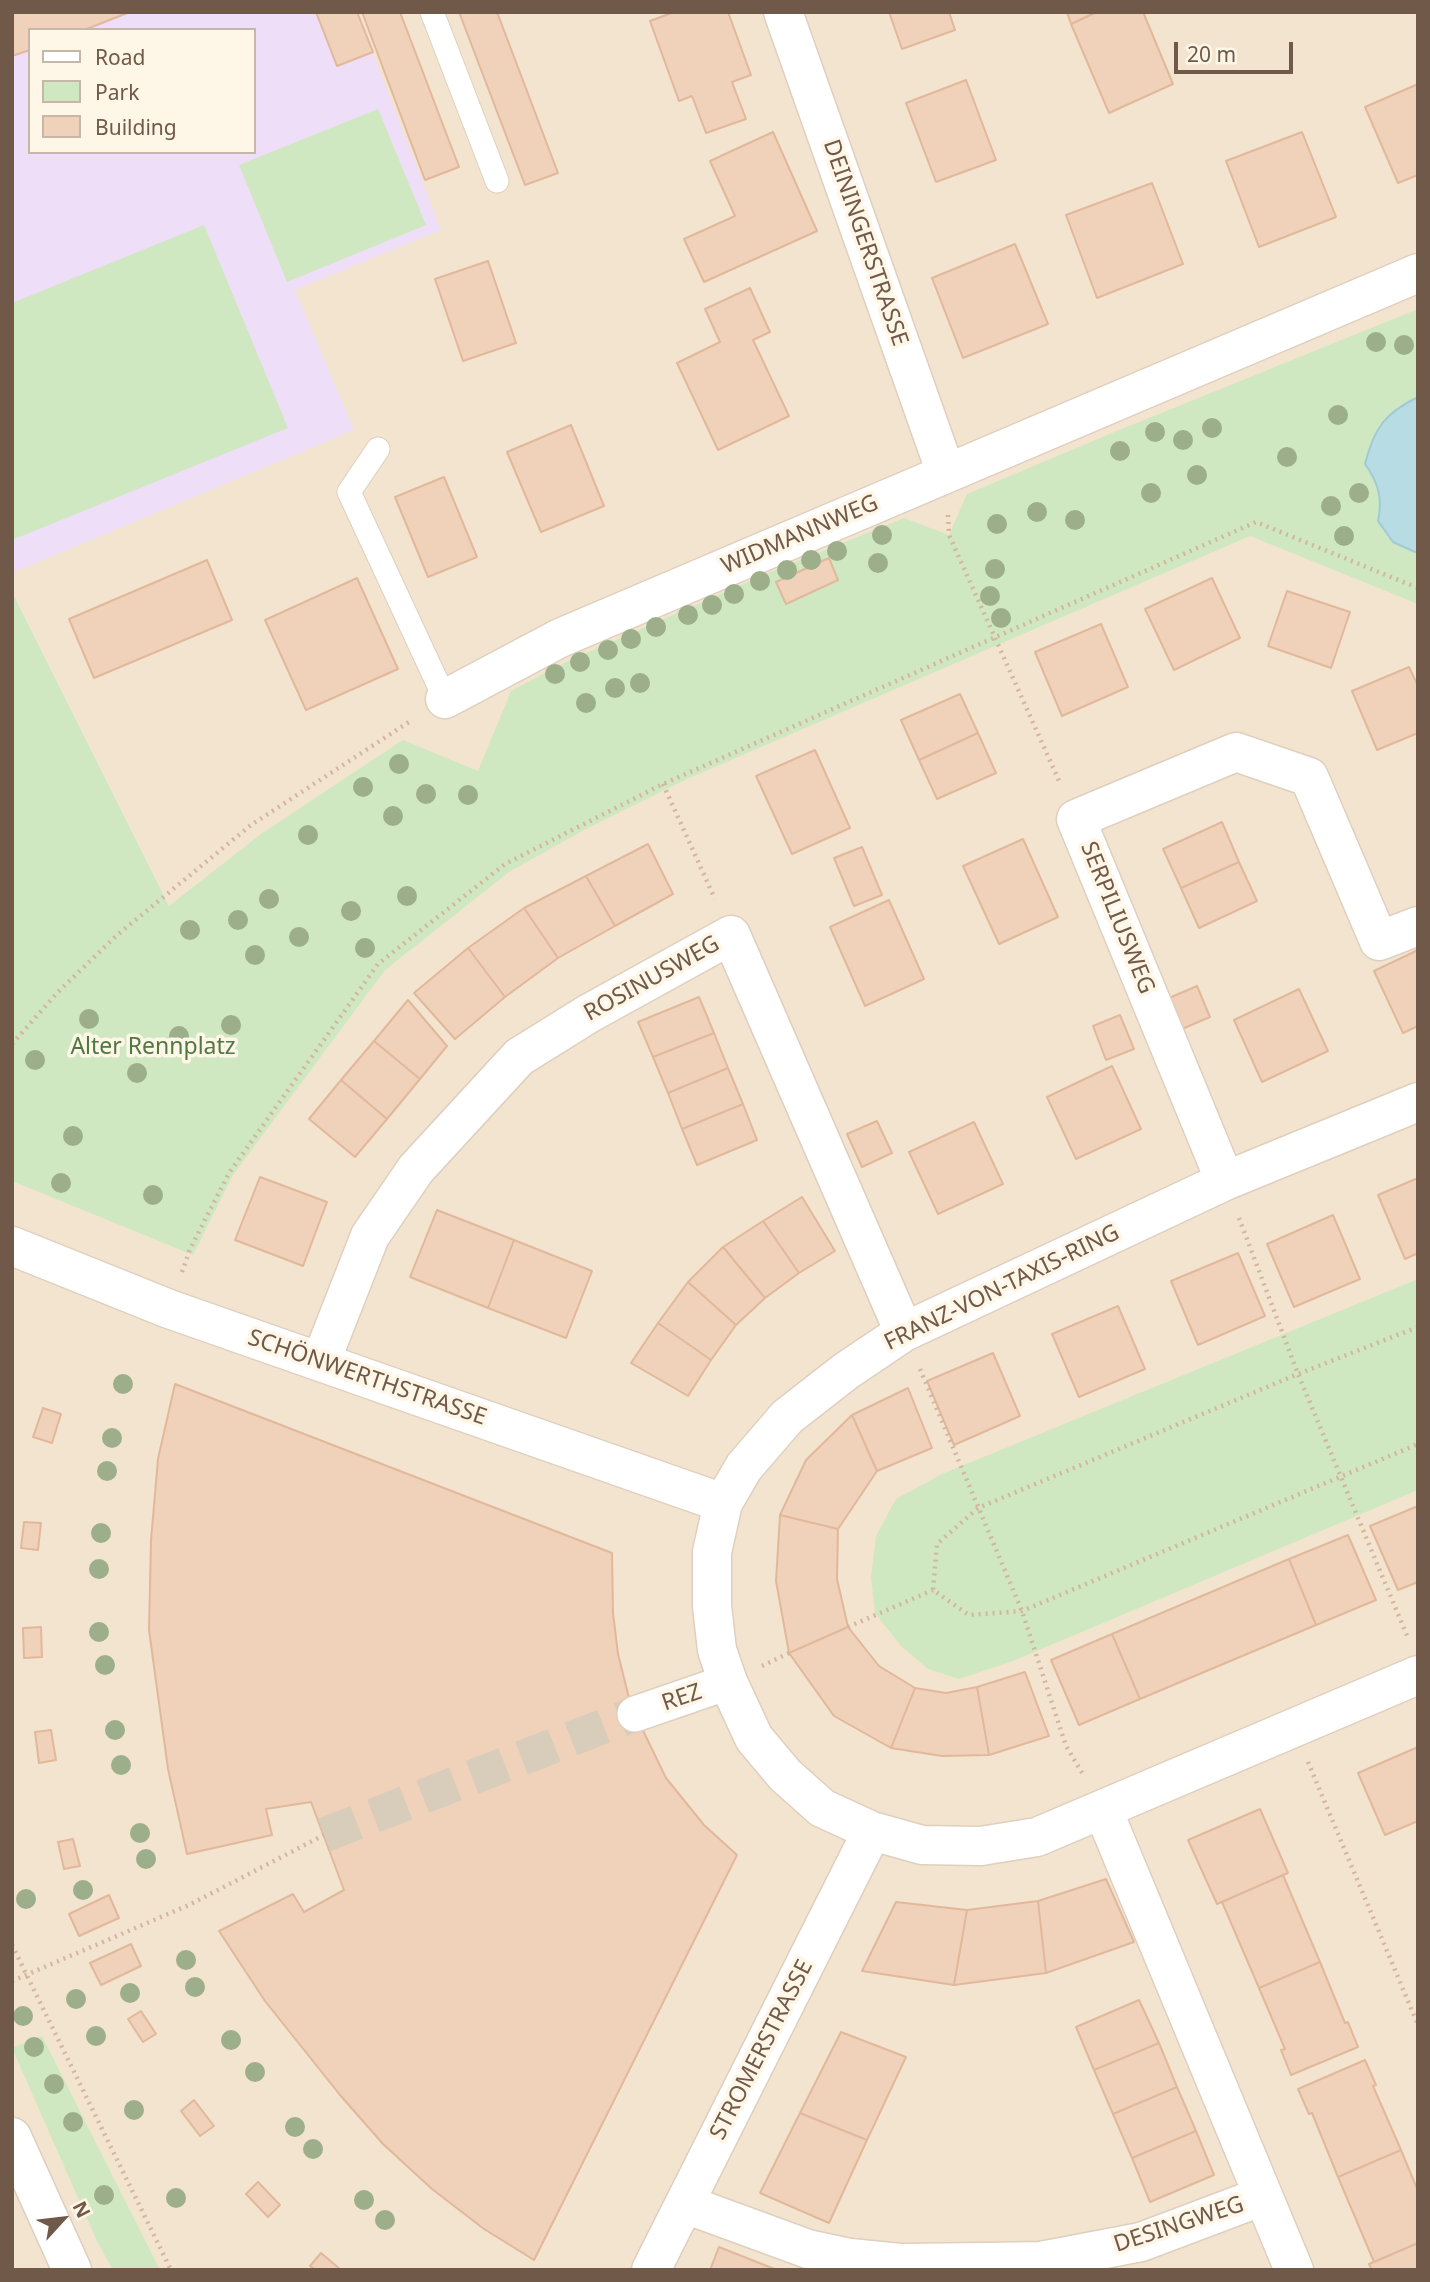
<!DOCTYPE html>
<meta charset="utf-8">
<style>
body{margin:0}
#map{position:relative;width:1430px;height:2282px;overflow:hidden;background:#fbf2e1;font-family:"Noto Sans",sans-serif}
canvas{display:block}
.frame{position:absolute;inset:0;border:14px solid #715949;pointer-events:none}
.legend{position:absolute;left:28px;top:28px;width:228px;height:126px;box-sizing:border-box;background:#fef6e7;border:2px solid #c6b7a8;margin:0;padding:9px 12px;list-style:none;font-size:21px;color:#715949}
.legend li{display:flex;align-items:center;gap:14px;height:35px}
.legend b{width:35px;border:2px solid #c6b7a8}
.north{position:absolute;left:28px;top:2184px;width:70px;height:70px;-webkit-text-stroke:5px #fef6e7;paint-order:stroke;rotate:63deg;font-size:19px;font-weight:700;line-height:28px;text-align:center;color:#715949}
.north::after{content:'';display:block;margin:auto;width:24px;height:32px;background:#715949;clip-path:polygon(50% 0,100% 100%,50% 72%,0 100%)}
.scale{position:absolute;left:1174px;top:42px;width:119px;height:32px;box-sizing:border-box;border:4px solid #715949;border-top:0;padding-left:9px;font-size:21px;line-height:24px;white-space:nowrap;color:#715949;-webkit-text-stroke:5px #fef6e7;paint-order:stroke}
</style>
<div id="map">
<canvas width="1430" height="2282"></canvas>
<div class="frame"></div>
<ul class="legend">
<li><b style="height:9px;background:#fff"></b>Road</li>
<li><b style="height:19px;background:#cfe8c1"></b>Park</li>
<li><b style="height:19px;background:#f0d1ba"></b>Building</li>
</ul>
<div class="north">N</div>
<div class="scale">20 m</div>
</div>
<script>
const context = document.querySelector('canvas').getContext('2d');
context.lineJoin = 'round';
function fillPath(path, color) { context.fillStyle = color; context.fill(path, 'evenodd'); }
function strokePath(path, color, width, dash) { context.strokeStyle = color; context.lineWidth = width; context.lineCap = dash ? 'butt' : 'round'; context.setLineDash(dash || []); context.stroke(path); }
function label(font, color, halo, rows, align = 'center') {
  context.font = font + ' "Noto Sans",sans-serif'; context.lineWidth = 7; context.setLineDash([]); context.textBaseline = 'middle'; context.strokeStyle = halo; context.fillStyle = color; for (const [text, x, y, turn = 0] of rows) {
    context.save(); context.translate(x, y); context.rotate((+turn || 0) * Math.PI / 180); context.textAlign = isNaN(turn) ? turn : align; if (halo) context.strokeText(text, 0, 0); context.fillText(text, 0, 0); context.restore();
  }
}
fillPath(new Path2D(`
 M12,12H1418V2270H12ZM30,30H254V152H30Z`), '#f3e4d0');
fillPath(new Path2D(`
 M12,12H357L441,230L295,290L354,430L12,573ZM30,30H254V152H30Z`), '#efdef7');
fillPath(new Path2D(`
 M378,109L426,225L287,282L239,165Z
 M204,225L288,428L12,540V303Z
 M1418,309V604L1250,536L687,779L584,830L509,872L385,970L233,1175L193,1255L12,1181V592L169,906L261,834L403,740L478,771L511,691L570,660L766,574L904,518L949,535L967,494L1112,433Z
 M1418,1279V1490L1013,1661L959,1679L928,1669L901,1646L875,1613L871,1577L876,1536L896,1499L942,1474Z
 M42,2036L160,2270H113L97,2241L12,2048Z`), '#cfe8c1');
const water = new Path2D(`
 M1418,397V552H1415L1393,542L1378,521C1383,498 1378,482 1365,464C1374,428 1385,413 1418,397Z`);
fillPath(water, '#b7dce4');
strokePath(water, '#9ecbd5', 2);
const building = new Path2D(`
 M12,12H130L84,30H30V50L12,56Z
 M316,12H357L373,52L337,66Z
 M362,12H400L459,167L425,180Z
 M459,12H497L558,173L525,185Z
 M674,12H728L751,75L732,82L746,119L706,133L692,96L679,101L650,21Z
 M889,12H949L955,30L902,49Z
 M1067,12H1097L1071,24Z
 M1097,12H1143L1173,84L1109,113L1071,24Z
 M966,80L996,160L936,182L906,103Z
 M1418,84V175L1398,183L1365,107Z
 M773,132L817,231L704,282L684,239L735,216L710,161Z
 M1302,132L1336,217L1259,247L1226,161Z
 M1152,183L1183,264L1097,298L1066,215Z
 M1015,244L1048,324L963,358L932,278Z
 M488,261L516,343L463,361L435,279Z
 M750,288L770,332L753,340L789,416L718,450L677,363L720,342L705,309Z
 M571,425L604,506L541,532L507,452Z
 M444,477L477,557L428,577L395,497Z
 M829,558L838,580L786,604L776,582Z
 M207,560L232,620L94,678L69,619Z
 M357,578L398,669L306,710L265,620Z
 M1212,578L1240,638L1174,670L1145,609Z
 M1287,591L1350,612L1331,668L1268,646Z
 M1101,624L1128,687L1062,716L1035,652Z
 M1409,667L1418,686V733L1377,750L1352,691Z
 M960,694L978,733L919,760L901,720Z
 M978,733L996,773L937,799L919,760Z
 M815,750L850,828L792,854L756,776Z
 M1222,822L1239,862L1181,888L1163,849Z
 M1023,839L1058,917L999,944L963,866Z
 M648,844L673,894L615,926L586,876Z
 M862,847L882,895L854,906L834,858Z
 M1239,862L1257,901L1199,928L1181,888Z
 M586,876L615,926L558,958L524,908Z
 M889,900L924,979L865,1006L830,927Z
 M524,908L558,958L505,997L468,948Z
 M468,948L505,997L455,1039L414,993Z
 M1418,950V1026L1403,1033L1374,971Z
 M1197,986L1210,1017L1182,1029L1169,998Z
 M1299,989L1328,1051L1262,1082L1234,1020Z
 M699,997L714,1033L653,1057L638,1022Z
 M408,1000L447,1046L420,1079L374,1041Z
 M1120,1015L1134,1049L1106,1060L1093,1026Z
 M714,1033L728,1068L668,1093L653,1057Z
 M374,1041L420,1079L387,1119L341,1080Z
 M1112,1066L1141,1129L1076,1159L1047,1097Z
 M728,1068L743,1104L682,1129L668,1093Z
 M341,1080L387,1119L355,1157L309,1119Z
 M743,1104L757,1140L697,1165L682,1129Z
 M877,1121L892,1153L862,1167L847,1134Z
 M974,1122L1003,1184L938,1214L909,1152Z
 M260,1177L327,1202L303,1266L235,1240Z
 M1418,1178V1253L1405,1259L1378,1195Z
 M802,1197L835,1251L799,1273L763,1221Z
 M437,1210L514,1240L488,1308L410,1277Z
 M1333,1215L1360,1279L1294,1307L1267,1244Z
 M763,1221L799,1273L765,1298L723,1247Z
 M514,1240L592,1271L566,1338L488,1308Z
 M723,1247L765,1298L736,1325L688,1282Z
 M1238,1253L1265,1316L1198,1345L1171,1281Z
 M688,1282L736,1325L711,1360L658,1323Z
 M1118,1306L1145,1369L1079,1397L1052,1334Z
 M658,1323L711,1360L688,1396L631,1363Z
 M993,1353L1020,1416L954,1445L927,1381Z
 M175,1384L612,1553L613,1613L618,1654L629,1698L635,1714L666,1778L704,1825L737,1855L534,2260L484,2229L432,2189L383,2144L340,2095L265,2001L219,1931L293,1894L304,1912L344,1890L311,1802L266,1809L272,1835L187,1854L168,1769L149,1630L151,1540L158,1459Z
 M908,1388L932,1448L877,1471L852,1415Z
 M43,1408L61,1414L52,1443L33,1437Z
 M852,1415L877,1471L838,1529L780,1515L806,1460Z
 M1418,1506V1582L1398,1590L1370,1526Z
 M780,1515L838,1529L837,1579L848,1627L789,1653L776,1581Z
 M24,1522L41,1523L38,1550L21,1548Z
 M1348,1535L1376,1600L1316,1625L1289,1559Z
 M1289,1559L1316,1625L1140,1699L1112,1634Z
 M41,1627L42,1657L24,1658L23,1628Z
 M848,1627L879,1666L915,1688L891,1748L834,1716L789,1653Z
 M1112,1634L1140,1699L1079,1725L1051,1660Z
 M1025,1672L1049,1736L989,1755L977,1687Z
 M977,1687L989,1755L942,1756L891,1748L915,1688L946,1693Z
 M51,1730L56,1760L39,1763L35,1732Z
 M1418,1747V1821L1385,1835L1358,1773Z
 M1260,1809L1288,1873L1217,1904L1188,1840Z
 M73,1839L80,1866L64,1869L58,1842Z
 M1283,1875L1320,1962L1259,1988L1222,1902Z
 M1106,1879L1134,1942L1046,1973L1038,1901Z
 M109,1895L119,1918L79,1936L69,1914Z
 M1038,1901L1046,1973L954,1985L967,1910Z
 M896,1902L967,1910L954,1985L862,1971Z
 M131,1944L141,1966L101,1985L90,1963Z
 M1320,1962L1345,2023L1348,2022L1358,2047L1291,2075L1281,2050L1285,2049L1259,1988Z
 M1139,2000L1159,2043L1094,2070L1076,2027Z
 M141,2011L156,2034L143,2042L128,2019Z
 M841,2032L906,2057L867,2140L800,2113Z
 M1159,2043L1177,2087L1113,2114L1094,2070Z
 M1365,2060L1376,2085L1373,2086L1401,2150L1338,2177L1312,2113L1309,2114L1298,2089Z
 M1177,2087L1196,2131L1132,2158L1113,2114Z
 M194,2100L214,2126L200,2136L181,2111Z
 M800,2113L867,2140L829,2223L760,2193Z
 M1196,2131L1214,2175L1150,2202L1132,2158Z
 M1401,2150L1418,2191V2243L1374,2262L1338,2177Z
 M258,2182L280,2205L268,2217L246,2194Z
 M1418,2243V2270H1372L1369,2264Z
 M719,2247L777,2270H710Z
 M321,2253L341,2270H315L310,2266Z`);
fillPath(building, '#f0d1ba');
strokePath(building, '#e2b89b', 2);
strokePath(new Path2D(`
 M324,1835L635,1714`), '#d8ccbb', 35, [35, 18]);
const service = new Path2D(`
 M432,12L497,181
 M378,449L349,492L445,699`);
const pedestrian = new Path2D(`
 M635,1714L728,1682`);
const minor = new Path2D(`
 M783,12L946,473
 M445,699L560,638L1418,273
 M1418,1102L1225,1181L904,1332L846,1371L787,1417L744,1467L723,1503L712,1552V1606L717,1650L728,1682L754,1738L785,1775L822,1808L872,1831L922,1845L981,1846L1037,1837L1418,1675
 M1225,1181L1076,819L1236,752L1309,777L1379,941L1418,926
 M12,1246L169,1309L723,1503
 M321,1361L370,1236L416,1169L519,1057L588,1014L731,935L904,1332
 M1103,1810L1294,2270
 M685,2204L808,2249L850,2258L900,2263L985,2262L1041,2261L1141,2242L1263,2196
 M651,2270L872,1831`);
const tertiary = new Path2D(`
 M12,2137L72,2270`);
strokePath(service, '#dfcfbe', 25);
strokePath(pedestrian, '#dfcfbe', 38);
strokePath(minor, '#dfcfbe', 41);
strokePath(tertiary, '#dfcfbe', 41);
strokePath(new Path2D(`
 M948,515L949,535L1060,783
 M663,784L715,899
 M12,1044L58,992L116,936L251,825L412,720
 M1239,1218L1298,1374L1408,1638
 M182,1272L190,1249L229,1173L378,964L505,864L663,784L1256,522L1418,588
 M1418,1327L1298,1374L978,1508L937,1544L933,1590L969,1615L1022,1611L1418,1444
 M920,1369L1022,1611L1066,1746L1084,1776
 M848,1627L933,1590
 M762,1666L789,1653
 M1308,1762L1418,2025
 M12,1945L171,2270
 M12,1981L189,1905L324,1835`), '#d4b59e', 4.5, [2, 5]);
strokePath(service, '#fff', 23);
strokePath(pedestrian, '#fff', 35);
strokePath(minor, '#fff', 38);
strokePath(tertiary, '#fff', 38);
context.fillStyle = '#9daf8a';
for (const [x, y] of [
 [1376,342],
 [1404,345],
 [1338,415],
 [1212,428],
 [1155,432],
 [1183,440],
 [1120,451],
 [1287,457],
 [1197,475],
 [1151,493],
 [1359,493],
 [1331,506],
 [1037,512],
 [1075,520],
 [997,524],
 [882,535],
 [1344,536],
 [837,551],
 [811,560],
 [878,563],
 [995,569],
 [787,570],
 [760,581],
 [734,594],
 [990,596],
 [712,605],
 [688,615],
 [1001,618],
 [656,627],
 [631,639],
 [608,650],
 [580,662],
 [555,674],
 [640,683],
 [615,688],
 [586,703],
 [399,764],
 [363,787],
 [426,794],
 [468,795],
 [393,816],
 [308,835],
 [407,896],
 [269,899],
 [351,911],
 [238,920],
 [190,930],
 [299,937],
 [365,948],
 [255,955],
 [89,1019],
 [231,1025],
 [179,1036],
 [35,1060],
 [137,1073],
 [73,1136],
 [61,1183],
 [153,1195],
 [123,1384],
 [112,1438],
 [107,1471],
 [101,1533],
 [99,1569],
 [99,1632],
 [105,1665],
 [115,1730],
 [121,1765],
 [140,1833],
 [146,1859],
 [83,1890],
 [26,1899],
 [186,1960],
 [195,1987],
 [130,1993],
 [76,1999],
 [23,2016],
 [96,2036],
 [231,2040],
 [34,2047],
 [255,2072],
 [54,2084],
 [134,2110],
 [73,2122],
 [295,2127],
 [313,2149],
 [104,2195],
 [176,2198],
 [364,2200],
 [385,2220]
]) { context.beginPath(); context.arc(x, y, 10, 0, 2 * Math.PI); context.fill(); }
label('23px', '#715949', '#fef6e7', [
 ["DEININGERSTRASSE",865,243,71],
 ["WIDMANNWEG",800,535,-23],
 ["SERPILIUSWEG",1117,918,68],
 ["ROSINUSWEG",652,979,-29],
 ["FRANZ-VON-TAXIS-RING",1002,1288,-26],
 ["SCHÖNWERTHSTRASSE",367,1378,19],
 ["REZ",682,1698,-19],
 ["STROMERSTRASSE",762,2050,-63],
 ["DESINGWEG",1179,2225,-18]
]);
label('23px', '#507842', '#fef6e7', [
 ["Alter Rennplatz",153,1047]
]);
</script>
